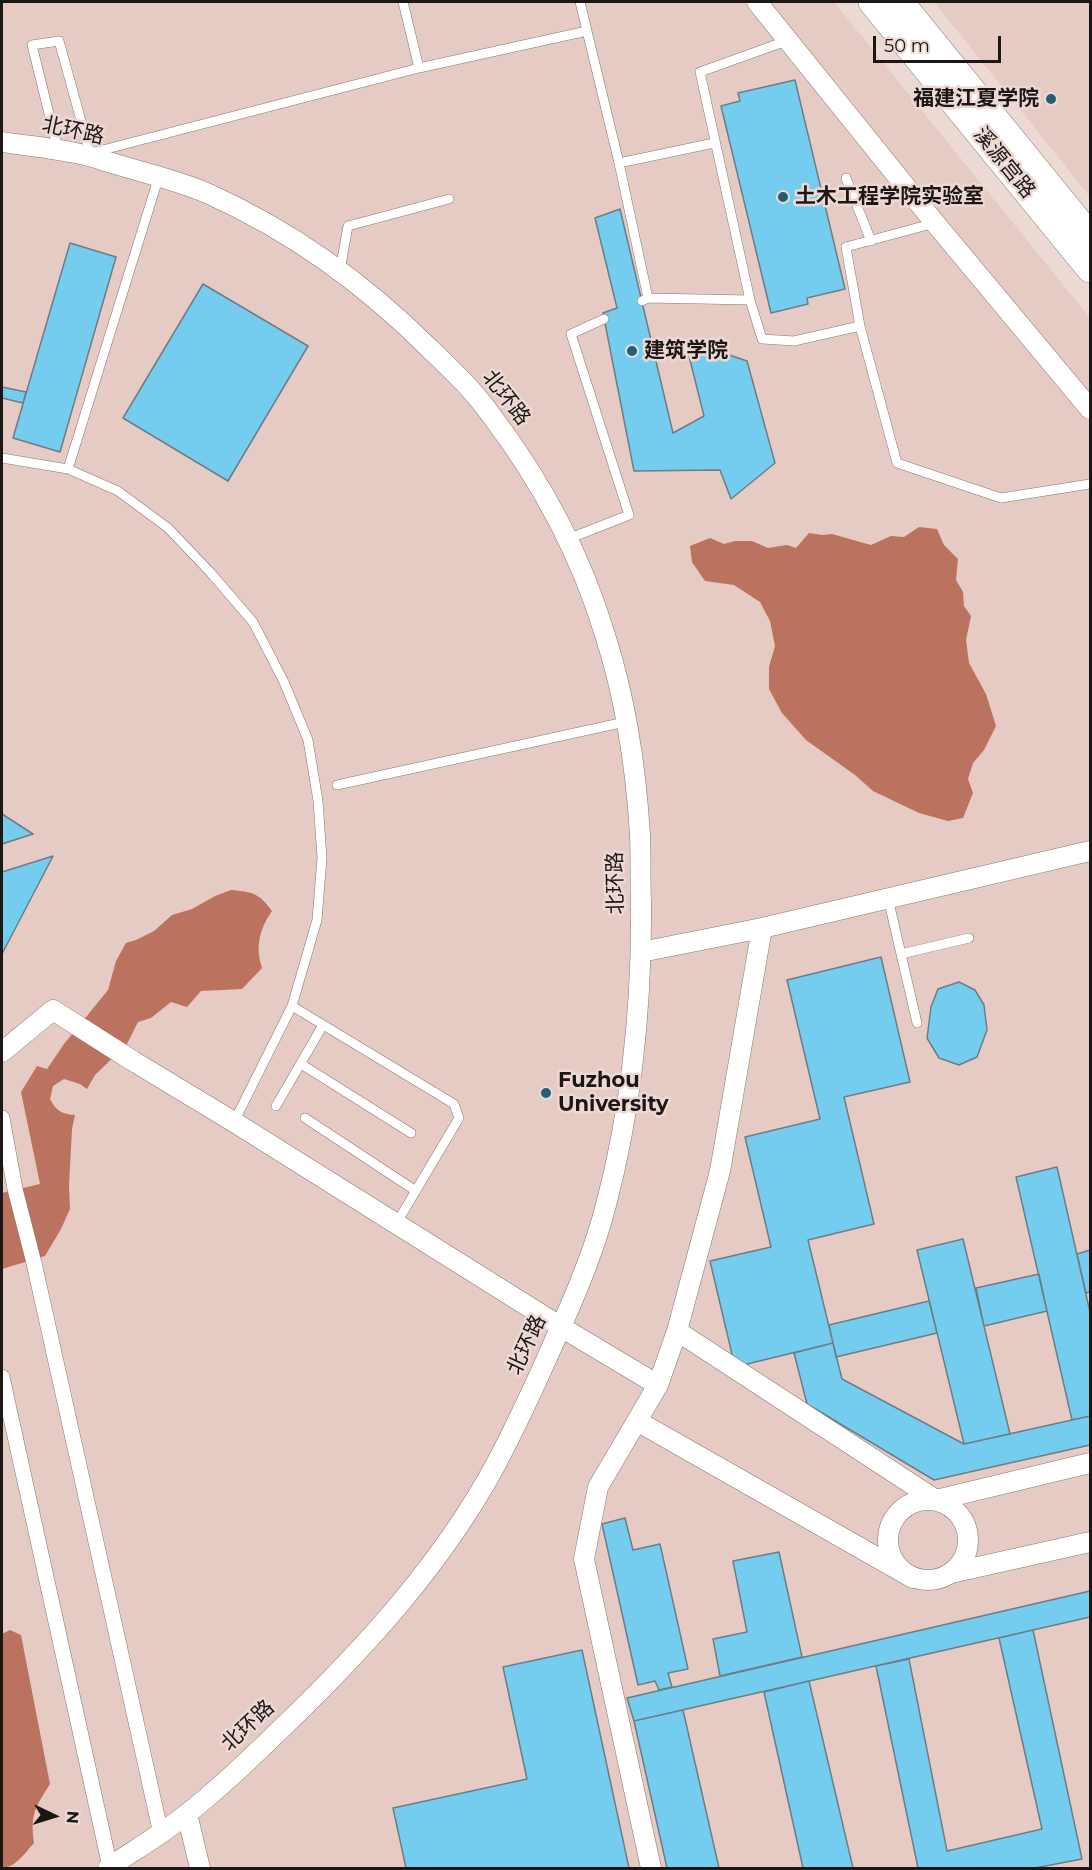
<!DOCTYPE html>
<meta charset="utf-8">
<style>
body{margin:0}
#map{position:relative;width:1092px;height:1870px;overflow:hidden;background:#ecd9d4;font-family:Montserrat,sans-serif}
canvas{display:block}
.frame{position:absolute;inset:0;border:3px solid #1c1614;pointer-events:none}
.north{position:absolute;left:24px;top:1786px;width:60px;height:60px;-webkit-text-stroke:4px #ecd9d4;paint-order:stroke;rotate:94deg;font-size:16px;font-weight:700;line-height:24px;text-align:center;color:#1c1614}
.north::after{content:'';display:block;margin:auto;width:21px;height:27px;background:#1c1614;clip-path:polygon(50% 0,100% 100%,50% 72%,0 100%)}
.scale{position:absolute;left:873px;top:36px;width:128px;height:27px;box-sizing:border-box;border:3px solid #1c1614;border-top:0;padding-left:8px;font-size:18px;line-height:21px;white-space:nowrap;color:#1c1614;-webkit-text-stroke:4px #ecd9d4;paint-order:stroke}
</style>
<div id="map">
<canvas width="1092" height="1870"></canvas>
<div class="frame"></div>
<div class="north">N</div>
<div class="scale">50 m</div>
</div>
<script>
const context = document.querySelector('canvas').getContext('2d');
context.lineJoin = 'round';
function fillPath(path, color) { context.fillStyle = color; context.fill(path, 'evenodd'); }
function strokePath(path, color, width, dash) { context.strokeStyle = color; context.lineWidth = width; context.lineCap = dash ? 'butt' : 'round'; context.setLineDash(dash || []); context.stroke(path); }
function label(font, color, halo, rows, align = 'center') {
  context.font = font + ' Montserrat,"Noto Sans SC",sans-serif'; context.lineWidth = 5; context.setLineDash([]); context.textBaseline = 'middle'; context.strokeStyle = halo; context.fillStyle = color; for (const [text, x, y, turn = 0] of rows) {
    context.save(); context.translate(x, y); context.rotate((+turn || 0) * Math.PI / 180); context.textAlign = isNaN(turn) ? turn : align; if (halo) context.strokeText(text, 0, 0); context.fillText(text, 0, 0); context.restore();
  }
}
fillPath(new Path2D(`
 M2,2H834L1090,318V1868H2Z
 M934,2H1090V197Z`), '#e6cbc4');
fillPath(new Path2D(`
 M919,527L937,529L944,545L958,559L956,580L963,592L964,606L971,616L966,640L969,663L986,694L996,726L984,750L973,763L968,779L973,793L963,818L948,821L919,813L873,791L855,775L806,740L782,713L769,689V667L775,646L770,621L760,602L734,585L705,581L692,562L690,546L710,538L724,544L735,541H752L768,548L787,545L796,548L809,533L822,535L832,534L871,545L891,536L904,537Z
 M231,890C253,892 259,893 272,911C259,929 255,948 262,968L242,989L201,991L187,1007L171,1002L151,1018L138,1022L127,1044L95,1075L87,1089L80,1084L64,1079L53,1086L50,1099C56,1111 62,1114 75,1115L72,1129L69,1185L70,1209L61,1229L45,1256L2,1269V1193L40,1184L21,1092L37,1066L47,1069L64,1044L108,990L116,961L126,943L136,940L154,931L172,915L192,909L215,896Z
 M10,1630L21,1635L50,1784C35,1808 30,1814 34,1843C25,1853 15,1868 2,1868V1634Z`), '#bb725e');
const building = new Path2D(`
 M795,80L845,289L807,298L808,304L771,313L721,106L740,101L738,93Z
 M620,209L673,433L704,416L685,340L747,361L775,463L731,499L720,470L634,471L603,313L617,308L595,218Z
 M70,243L116,257L60,452L13,438Z
 M203,284L308,346L228,481L123,418Z
 M2,387L26,392L23,403L2,398Z
 M2,814L33,834L2,844Z
 M53,856L2,954V872Z
 M881,957L910,1082L844,1097L874,1224L808,1240L833,1343L735,1367L710,1261L771,1247L745,1137L820,1119L787,980Z
 M959,982L975,990L984,1005L987,1030L977,1057L959,1065L939,1058L927,1038L931,1007L938,989Z
 M1057,1167L1090,1312V1416L1072,1420L1016,1177Z
 M963,1239L1010,1434L964,1444L917,1250Z
 M1090,1250V1292L1086,1293L1077,1254Z
 M1039,1274L1047,1311L984,1326L976,1288Z
 M929,1301L937,1333L836,1357L829,1325Z
 M833,1343L842,1379L964,1444L1090,1416V1445L934,1480L807,1404L794,1353Z
 M625,1518L633,1550L660,1544L688,1669L668,1673L672,1687L659,1690L655,1681L638,1685L602,1524Z
 M779,1552L802,1657L720,1676L713,1639L747,1632L733,1561Z
 M1090,1591V1617L634,1721L627,1698Z
 M1033,1630L1082,1859L1035,1868H918L876,1666L909,1659L947,1851L1042,1829L999,1638Z
 M582,1650L629,1868H406L393,1808L527,1779L503,1667Z
 M809,1681L853,1868H803L764,1692Z
 M683,1710L719,1868H667L634,1721Z`);
fillPath(building, '#74cdef');
strokePath(building, '#6c7d84', 1.5);
const service = new Path2D(`
 M403,2L419,68
 M580,2L619,163L714,143
 M789,40L700,72L750,300L762,339L794,341L860,326L846,247L935,223
 M58,150L32,45L59,41L90,153
 M91,153L419,68L587,31
 M619,163L648,298L642,301
 M846,178L871,241
 M340,270L348,226L449,199
 M648,298L750,300
 M860,326L897,463L1001,498L1090,484
 M2,458L68,469L118,491L168,528L210,572L253,622L284,682L308,740L318,801L322,858L317,920L292,1006L234,1122
 M68,469L159,176
 M568,539L629,515L571,334L604,319
 M337,785L625,722
 M888,898L917,1023
 M901,954L969,938
 M292,1006L454,1104L459,1118L396,1224
 M301,1064L411,1133
 M276,1106L323,1025
 M305,1118L416,1191`);
const pedestrian = new Path2D(`
 M2,1118L15,1189L34,1263L161,1834
 M2,1377L110,1867`);
const minor = new Path2D(`
 M757,2L935,223L1090,409
 M2,142C27,146 54,148 80,154C91,156 101,160 112,163C144,173 178,180 209,194C291,231 366,285 430,349C452,370 474,391 491,415C541,481 581,555 605,635C625,697 636,769 640,835C641,857 640,880 641,902C642,1004 632,1106 606,1205C594,1252 575,1297 554,1342C536,1383 517,1424 496,1464C442,1564 365,1648 284,1726C251,1758 218,1790 183,1817C159,1836 133,1851 108,1868
 M641,952L762,928L1090,851
 M2,1052L53,1010L133,1061L234,1122L561,1327L658,1385
 M677,1331L936,1500L1090,1463
 M637,1421L913,1578
 M888 1540a40 40 0 1 1 80 0a40 40 0 1 1-80 0Z
 M951,1573L1090,1542
 M187,1814L200,1868
 M651,1868L584,1559L598,1487L658,1385L677,1331L720,1171L762,928`);
const secondary = new Path2D(`
 M872,2L1090,269
 M900,2L1090,236`);
strokePath(service, '#877672', 10);
strokePath(pedestrian, '#877672', 16);
strokePath(minor, '#877672', 21);
strokePath(secondary, '#877672', 28);
strokePath(service, '#fff', 9);
strokePath(pedestrian, '#fff', 15);
strokePath(minor, '#fff', 20);
strokePath(secondary, '#fff', 27);
for (const [x, y, r, color] of [
 [1051,99,6,"#205f75"],
 [783,197,6,"#205f75"],
 [632,351,6,"#205f75"],
 [546,1093,6,"#205f75"]
]) { const dot = new Path2D(); dot.arc(x, y, r, 0, 2 * Math.PI); context.fillStyle = color; context.fill(dot); strokePath(dot, '#ecd9d4', 2); }
label('bold 21px', '#1c1614', '#ecd9d4', [
 ["福建江夏学院",1039,99,"right"],
 ["土木工程学院实验室",795,197],
 ["建筑学院",644,351],
 ["Fuzhou",558,1081],
 ["University",558,1105]
], 'left');
label('21px', '#1c1614', '#ecd9d4', [
 ["北环路",73,131,12],
 ["溪源宫路",1004,163,51],
 ["北环路",506,398,52],
 ["北环路",616,883,-91],
 ["北环路",527,1345,-65],
 ["北环路",248,1726,-43]
]);
</script>
